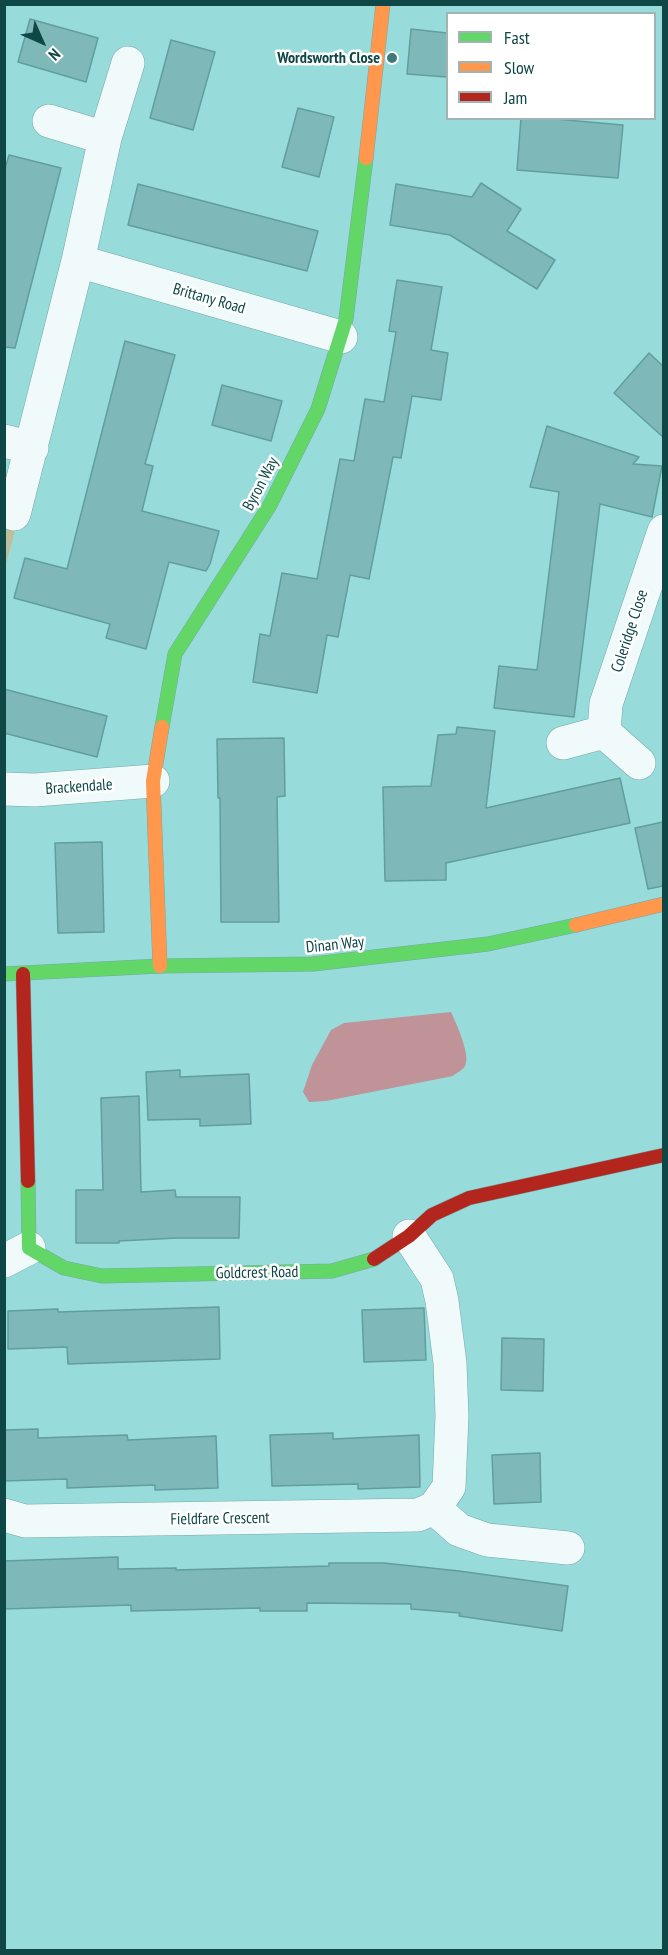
<!DOCTYPE html>
<style>
body{margin:0}
#map{position:relative;width:668px;height:1955px;overflow:hidden;background:#98dbdb;font-family:"PT Sans Narrow",sans-serif}
canvas{display:block}
.frame{position:absolute;inset:0;border:6px solid #0f4646;pointer-events:none}
.legend{position:absolute;left:446px;top:12px;width:210px;height:108px;box-sizing:border-box;background:#fff;border:2px solid #9fb5b5;margin:0;padding:8px 10px;list-style:none;font-size:18px;color:#0f4646}
.legend li{display:flex;align-items:center;gap:12px;height:30px}
.legend b{width:30px;border:2px solid #9fb5b5}
.north{position:absolute;left:12px;top:12px;width:60px;height:60px;-webkit-text-stroke:4px #fff;paint-order:stroke;rotate:135deg;font-size:16px;font-weight:700;line-height:24px;text-align:center;color:#0f4646}
.north::after{content:'';display:block;margin:auto;width:21px;height:27px;background:#0f4646;clip-path:polygon(50% 0,100% 100%,50% 72%,0 100%)}
</style>
<div id="map">
<canvas width="668" height="1955"></canvas>
<div class="frame"></div>
<ul class="legend">
<li><b style="height:8px;background:#63d668"></b>Fast</li>
<li><b style="height:8px;background:#ff974d"></b>Slow</li>
<li><b style="height:8px;background:#b3261e"></b>Jam</li>
</ul>
<div class="north">N</div>
</div>
<script>
const context = document.querySelector('canvas').getContext('2d');
context.lineJoin = 'round';
function fillPath(path, color) { context.fillStyle = color; context.fill(path, 'evenodd'); }
function strokePath(path, color, width, dash) { context.strokeStyle = color; context.lineWidth = width; context.lineCap = dash ? 'butt' : 'round'; context.setLineDash(dash || []); context.stroke(path); }
function label(font, color, halo, rows, align = 'center') {
  context.font = font + ' "PT Sans Narrow",sans-serif'; context.lineWidth = 5; context.setLineDash([]); context.textBaseline = 'middle'; context.strokeStyle = halo; context.fillStyle = color; for (const [text, x, y, turn = 0] of rows) {
    context.save(); context.translate(x, y); context.rotate((+turn || 0) * Math.PI / 180); context.textAlign = isNaN(turn) ? turn : align; if (halo) context.strokeText(text, 0, 0); context.fillText(text, 0, 0); context.restore();
  }
}
fillPath(new Path2D(`
 M5,528L15,531L5,568Z`), '#bdc19b');
fillPath(new Path2D(`
 M451,1012C456,1023 471,1055 465,1066C463,1070 456,1073 453,1076L326,1101L309,1102L303,1092L312,1065L331,1030L344,1023Z`), '#bf9398');
const building = new Path2D(`
 M30,19L98,38L86,82L18,62Z
 M411,29L447,33V77L407,74Z
 M171,40L215,52L193,130L150,118Z
 M298,108L334,117L319,177L282,167Z
 M521,118H544L623,125L618,178L517,170Z
 M9,155L61,168L15,348L4,347V172Z
 M481,183L521,209L507,231L555,260L537,289L450,235L390,225L396,184L472,197Z
 M138,184L318,231L307,271L128,225Z
 M397,280L442,287L431,350L448,353L441,400L412,396L401,458L393,457L369,579L350,575L338,637L327,635L317,693L253,682L260,634L270,636L282,573L317,579L340,459L354,461L365,399L384,402L396,332L389,331Z
 M125,341L175,355L145,464L153,466L142,511L219,531L210,564L206,571L169,562L146,649L106,638L110,624L14,598L25,558L67,569Z
 M649,353L663,366V437L614,393Z
 M222,385L282,401L271,441L212,425Z
 M547,426L639,457L633,464L662,466L652,517L600,504L574,717L494,708L499,666L537,670L559,492L530,487Z
 M4,689L107,716L97,757L4,733Z
 M457,727L495,731L486,808L620,778L630,823L446,863V880L385,881L383,787L431,786L438,735L456,734Z
 M284,738L285,796L277,797L279,922H221L220,798H218L217,739Z
 M663,822V886L648,889L635,828Z
 M102,842L104,932L58,933L55,843Z
 M180,1070V1077L249,1074L251,1124L200,1126V1119L148,1120L146,1072Z
 M139,1096L141,1192L175,1190L176,1197H240L239,1238H177L119,1241V1243H76V1190H103L101,1098Z
 M219,1307L220,1359L68,1364L67,1347L8,1349V1311L58,1309V1312Z
 M424,1308L426,1360L364,1362L362,1310Z
 M502,1338L544,1339L543,1391L501,1390Z
 M38,1429V1438L127,1435L128,1440L216,1436L218,1488L155,1490V1485L67,1488V1479L4,1481V1430Z
 M333,1433V1439L419,1435L420,1487L358,1489V1484L272,1486L270,1435Z
 M540,1453L541,1502L494,1504L492,1455Z
 M118,1557V1569L176,1568V1570L329,1566V1563H384L459,1571L568,1586L562,1631L459,1616L460,1613L411,1609V1604L307,1603V1611H260V1608L131,1611V1605L4,1609V1561Z`);
fillPath(building, '#7fb8b8');
strokePath(building, '#619e9e', 1.5);
const street = new Path2D(`
 M49,121L105,138
 M78,261L341,337
 M4,441L32,448
 M14,514L78,261L105,138L128,63
 M604,732L606,704L664,531
 M563,743L604,732L639,763
 M4,789L35,790L153,781
 M4,1261L29,1248
 M434,1508L459,1530L487,1540L568,1548
 M4,1515L25,1521L418,1515L434,1508L449,1487L452,1416L450,1363L442,1301L437,1279L409,1236`);
const fast = new Path2D(`
 M162,727L175,654L270,505L318,409L346,319L366,158
 M4,974L160,966L313,964L488,944L576,925
 M28,1181L29,1248L64,1268L102,1276L332,1271L374,1259`);
const slow = new Path2D(`
 M366,158L383,4
 M576,925L664,904
 M160,966L153,781L162,727`);
const jam = new Path2D(`
 M23,974L28,1181
 M374,1259L409,1236L432,1215L469,1198L664,1155`);
strokePath(street, '#76a7a7', 34);
strokePath(fast, '#76a7a7', 15);
strokePath(slow, '#76a7a7', 15);
strokePath(jam, '#76a7a7', 15);
strokePath(street, '#f0fafa', 33);
strokePath(fast, '#63d668', 14);
strokePath(slow, '#ff974d', 14);
strokePath(jam, '#b3261e', 14);
for (const [x, y, r, color] of [
 [392,58,6,"#3f7a7a"]
]) { const dot = new Path2D(); dot.arc(x, y, r, 0, 2 * Math.PI); context.fillStyle = color; context.fill(dot); strokePath(dot, '#fff', 2); }
label('bold 16px', '#0f4646', '#fff', [
 ["Wordsworth Close",380,58]
], 'right');
label('16px', '#0f4646', '#fff', [
 ["Brittany Road",209,299,16],
 ["Byron Way",261,484,-62],
 ["Coleridge Close",630,631,-72],
 ["Brackendale",79,787,-4],
 ["Dinan Way",335,945,-6],
 ["Goldcrest Road",257,1273,-1],
 ["Fieldfare Crescent",220,1519,-1]
]);
</script>
